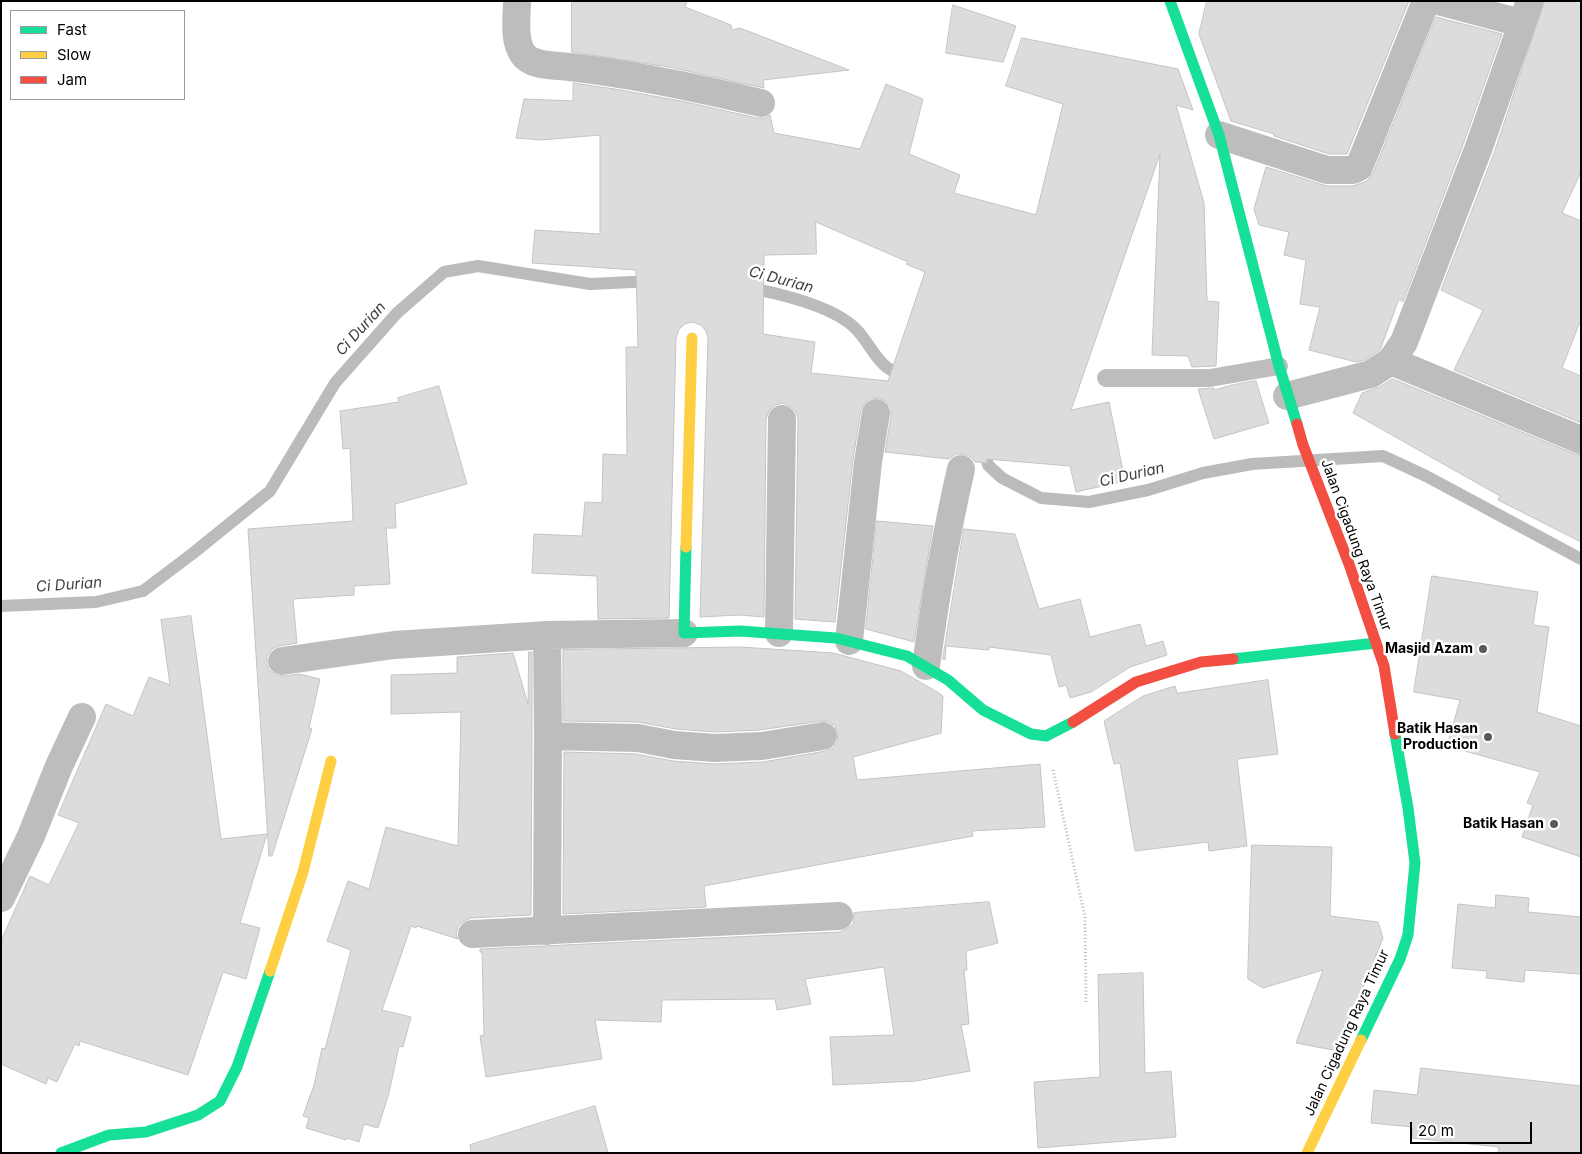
<!DOCTYPE html>
<style>
body{margin:0}
#map{position:relative;width:1582px;height:1154px;overflow:hidden;background:#fff;font-family:Inter,sans-serif}
canvas{display:block}
.frame{position:absolute;inset:0;border:2px solid #000;pointer-events:none}
.legend{position:absolute;left:10px;top:10px;width:175px;height:90px;box-sizing:border-box;background:#fff;border:1px solid #999;margin:0;padding:6px 9px;list-style:none;font-size:15px;color:#000}
.legend li{display:flex;align-items:center;gap:10px;height:25px}
.legend b{width:25px;border:1px solid #999}
.scale{position:absolute;left:1410px;top:1122px;width:122px;height:22px;box-sizing:border-box;border:2px solid #000;border-top:0;padding-left:6px;font-size:15px;line-height:18px;white-space:nowrap;color:#000;-webkit-text-stroke:4px #fff;paint-order:stroke}
</style>
<div id="map">
<canvas width="1582" height="1154"></canvas>
<div class="frame"></div>
<ul class="legend">
<li><b style="height:6px;background:#16e098"></b>Fast</li>
<li><b style="height:6px;background:#ffcf43"></b>Slow</li>
<li><b style="height:6px;background:#f24e42"></b>Jam</li>
</ul>
<div class="scale">20 m</div>
</div>
<script>
const context = document.querySelector('canvas').getContext('2d');
context.lineJoin = 'round';
function strokePath(path, color, width, dash) { context.strokeStyle = color; context.lineWidth = width; context.lineCap = dash ? 'butt' : 'round'; context.setLineDash(dash || []); context.stroke(path); }
function fillPath(path, color) { context.fillStyle = color; context.fill(path, 'evenodd'); }
function label(font, color, halo, rows, align = 'center') {
  context.font = font + ' Inter,sans-serif'; context.lineWidth = 5; context.setLineDash([]); context.textBaseline = 'middle'; context.strokeStyle = halo; context.fillStyle = color; for (const [text, x, y, turn = 0] of rows) {
    context.save(); context.translate(x, y); context.rotate((+turn || 0) * Math.PI / 180); context.textAlign = isNaN(turn) ? turn : align; if (halo) context.strokeText(text, 0, 0); context.fillText(text, 0, 0); context.restore();
  }
}
strokePath(new Path2D(`
 M747,287C779,294 831,305 855,328C868,340 877,364 893,371C898,373 903,374 908,375
 M983,446L988,465L1002,478L1041,498L1089,502L1148,490L1203,473L1252,464L1383,456L1426,476L1581,559
 M1,606L96,602L143,591L192,554L270,491L335,383L397,313L444,272L478,266L590,284L653,281`), '#bbb', 12);
const building = new Path2D(`
 M572,1H687L685,7L731,25L732,30L740,28L849,70L763,80L764,88L669,67L572,52Z
 M1207,1H1409L1347,154H1329L1274,136V134L1231,121L1199,34Z
 M1545,1H1581V172L1562,213L1581,221V319L1562,368L1581,376V423L1454,370L1483,310L1441,290L1494,153Z
 M953,5L1016,26L1003,62L946,53Z
 M1436,17L1502,34L1464,142L1403,302L1399,299L1380,350L1365,360L1356,362L1309,350L1320,307L1300,304L1306,260L1284,255L1289,232L1259,225L1254,209L1266,167L1327,186H1353L1367,181L1373,173Z
 M1022,38L1178,69L1193,110L1176,105L1204,203L1207,301L1219,302L1216,366L1192,367L1188,356L1152,355L1160,154L1071,410L1109,402L1125,481L1076,492L1070,466L987,459V463L975,462L971,457L964,454H956L949,459L885,452L891,416V408L885,401L878,398L870,399L864,404L861,410L853,459L835,622L795,619L798,419L796,412L790,406L783,403L775,405L769,411L766,419L764,617L739,615L700,617L708,338L706,331L701,325L692,322L685,324L679,329L676,338L669,618L598,619L597,576L532,573L534,534L582,536L585,502L602,503L603,454L627,455L626,347H638L636,270L532,263L535,230L600,234V135L541,140L516,138L524,99L573,101V83L615,89L686,102L757,118H765L770,115L774,133L860,149L886,84L923,99L909,154L960,175L954,193L1036,215L1063,104L1006,86ZM816,222L908,262L906,264L925,272L888,381L811,373L815,342L763,334L764,255L816,254Z
 M1393,379L1575,454L1581,455V542L1498,500L1500,496L1353,413L1362,393L1379,387Z
 M1256,381L1269,423L1214,439L1198,389L1214,388V390L1232,385Z
 M439,386L467,484L395,504L396,528H386L390,584L354,586V595L293,599L297,643L279,646L272,649L267,656V664L269,670L276,675L284,676L299,674L320,679L309,728L312,729L272,856H269L248,529L353,521L350,448L343,449L340,411L399,402L398,398Z
 M877,521L933,526L914,642L866,629Z
 M964,529L1015,534L1039,609L1080,599L1090,637L1140,624L1146,646L1163,641L1167,655L1130,667L1091,692L1070,698L1066,685L1059,687L1051,655L989,647V650L946,646L945,660L943,659Z
 M1432,576L1538,592L1533,625L1549,627L1537,712L1581,726V857L1522,837L1533,805L1527,803L1540,772L1447,746L1460,700L1414,692Z
 M191,616L221,839L267,834L240,923L260,928L246,979L223,972L188,1075L80,1041L79,1046L75,1044L57,1082L48,1078L46,1084L1,1064V941L30,876L49,885L79,823L58,815L106,704L133,716L149,677L170,685L161,620Z
 M740,647L833,653L901,671L939,693L943,696L941,733L853,757L857,780L1040,764L1045,827L972,831L973,836L704,886L706,907L563,914L564,752L636,754L673,761L714,764L763,762L826,751L833,748L837,742L838,734L835,726L829,722L821,721L760,730L715,732L676,729L638,722L563,721V650Z
 M529,652H532V736L531,915L471,918L464,921L458,926L456,934L458,939L417,926L416,928L411,926L382,1010L411,1017L403,1047L399,1046L389,1093L378,1128L364,1124L359,1142L347,1138L346,1140L306,1128L309,1118L303,1116L314,1085L322,1048L325,1049L351,950L327,941L348,881L369,889L386,827L458,846L461,712L391,714V675L457,673V657L513,653L528,704Z
 M1268,680L1278,754L1237,759L1247,846L1209,851L1208,842L1135,851L1120,763L1114,764L1104,721L1143,696L1175,686L1177,693Z
 M1252,845L1332,847L1330,916L1378,922L1383,938L1338,1051L1296,1043L1323,970L1263,988L1248,979Z
 M1496,895L1529,898L1528,912L1581,917V974L1525,970L1524,982L1486,978L1487,971L1452,968L1458,904L1495,908Z
 M989,902L998,943L966,951L967,970H964L969,1024L961,1025L970,1071L916,1081L833,1085L830,1037L894,1035L884,967L805,979L811,1004L777,1010L775,999L662,1000L661,1022L595,1020L602,1059L486,1077L480,1036L484,1035L482,952H480V949L840,932L847,929L853,924L854,913Z
 M1143,973L1145,1073L1171,1071L1176,1137L1038,1148L1034,1082L1100,1077L1098,975Z
 M1421,1068L1581,1086V1153H1498L1499,1147L1412,1138L1413,1127L1371,1123L1374,1090L1417,1095Z
 M595,1106L608,1153H471L470,1145Z`);
fillPath(building, '#dcdcdc');
strokePath(building, '#c4c4c4', 1);
strokePath(new Path2D(`
 M1053,770L1085,917L1086,1002`), '#b8b8b8', 3, [1, 2.5]);
strokePath(new Path2D(`
 M1106,378H1210L1279,366`), '#bdbdbd', 18);
strokePath(new Path2D(`
 M517,1C517,17 513,40 523,54C532,67 555,65 569,67C634,74 698,88 761,103
 M1438,1L1521,23
 M1219,135L1327,170H1353L1359,167L1426,1
 M1391,361L1581,440
 M1287,396L1371,374L1391,361L1404,342L1479,147L1530,1
 M779,633L782,419
 M547,635L548,736L547,931
 M849,641L868,462L876,413
 M282,661L394,645L547,635L684,633
 M926,666C935,600 946,534 961,469
 M548,736L638,738L674,745L715,748L762,746L823,736
 M1,898L31,836L59,766L82,717
 M472,934L839,916`), '#bdbdbd', 28);
strokePath(new Path2D(`
 M1170,1L1219,135L1279,366L1297,424
 M686,547L684,633L740,631L836,638L907,656L948,680L983,710L1031,734L1046,736L1073,722
 M1233,659L1376,643
 M1361,1040L1400,959L1408,935L1415,863L1408,808L1395,734
 M61,1153L109,1135L146,1132L198,1115L220,1101L237,1067L270,971`), '#16e098', 11);
strokePath(new Path2D(`
 M686,547L692,338
 M270,971L303,872L331,761
 M1307,1153L1361,1040`), '#ffcf43', 11);
strokePath(new Path2D(`
 M1297,424L1303,445L1349,564L1384,666L1395,734
 M1073,722L1136,682L1201,662L1233,659`), '#f24e42', 11);
for (const [x, y, r, color] of [
 [1483,649,5,"#595959"],
 [1488,737,5,"#595959"],
 [1554,824,5,"#595959"]
]) { const dot = new Path2D(); dot.arc(x, y, r, 0, 2 * Math.PI); context.fillStyle = color; context.fill(dot); strokePath(dot, '#fff', 2); }
label('14px', '#000', '#fff', [
 ["Jalan Cigadung Raya Timur",1356,545,70],
 ["Jalan Cigadung Raya Timur",1347,1033,-65]
]);
label('bold 14px', '#000', '#fff', [
 ["Masjid Azam",1473,649],
 ["Batik Hasan",1478,729],
 ["Production",1478,745],
 ["Batik Hasan",1544,824]
], 'right');
label('italic 15px', '#3f3f3f', '#fff', [
 ["Ci Durian",781,280,15],
 ["Ci Durian",361,329,-48],
 ["Ci Durian",1132,475,-13],
 ["Ci Durian",69,585,-4]
]);
</script>
